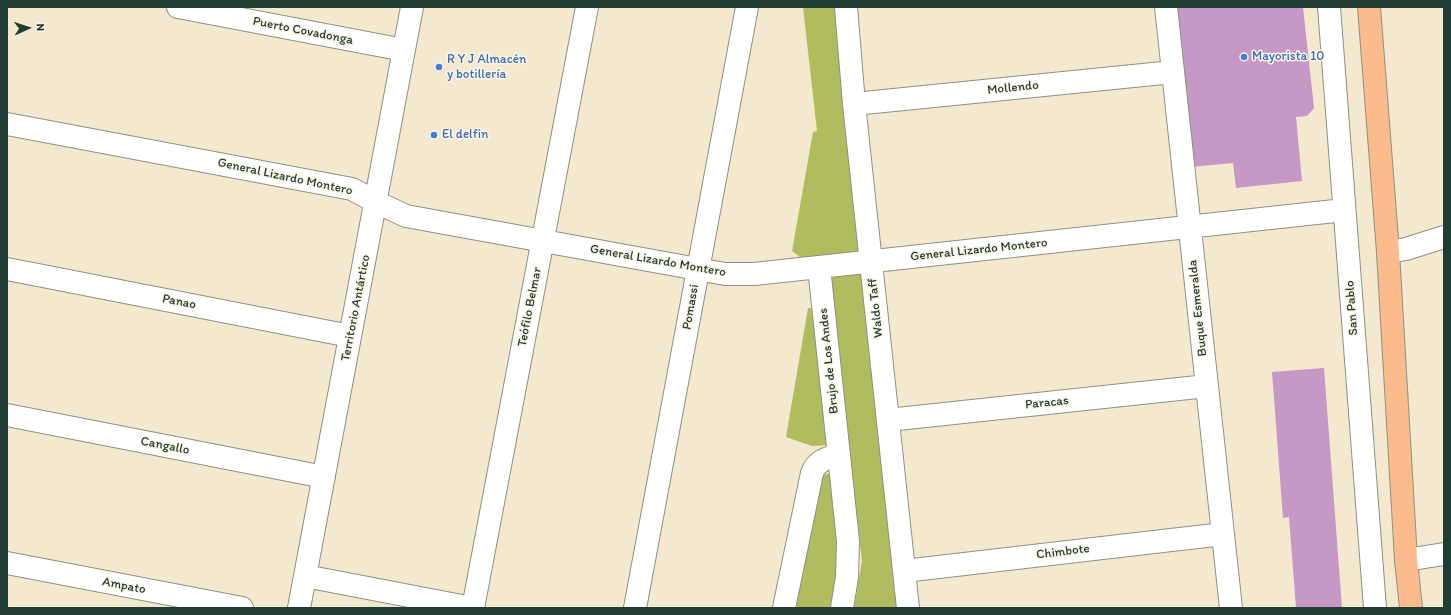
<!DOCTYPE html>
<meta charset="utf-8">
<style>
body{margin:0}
#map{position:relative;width:1451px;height:615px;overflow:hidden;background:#f4e9cf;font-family:Itim,sans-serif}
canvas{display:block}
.frame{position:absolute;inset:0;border:8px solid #1f3d34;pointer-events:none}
.north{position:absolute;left:8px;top:8px;width:40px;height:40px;-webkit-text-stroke:3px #fcf5e5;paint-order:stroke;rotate:87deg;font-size:11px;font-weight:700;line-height:16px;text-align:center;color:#1f3d34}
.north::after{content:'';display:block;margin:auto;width:14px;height:18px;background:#1f3d34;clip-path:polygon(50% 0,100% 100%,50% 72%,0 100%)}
</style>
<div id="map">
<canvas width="1451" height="615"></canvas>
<div class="frame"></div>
<div class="north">N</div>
</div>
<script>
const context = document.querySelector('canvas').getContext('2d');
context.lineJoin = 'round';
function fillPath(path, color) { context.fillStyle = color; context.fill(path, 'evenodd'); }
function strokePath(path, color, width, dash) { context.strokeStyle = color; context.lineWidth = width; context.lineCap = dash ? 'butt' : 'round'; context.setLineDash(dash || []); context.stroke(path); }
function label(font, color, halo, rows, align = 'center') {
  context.font = font + ' Itim,sans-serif'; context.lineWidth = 3; context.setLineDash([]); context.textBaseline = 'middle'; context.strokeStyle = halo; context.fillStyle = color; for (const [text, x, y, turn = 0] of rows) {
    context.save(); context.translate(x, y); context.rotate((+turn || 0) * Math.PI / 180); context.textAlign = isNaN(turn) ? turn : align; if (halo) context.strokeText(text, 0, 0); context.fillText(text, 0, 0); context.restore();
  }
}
fillPath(new Path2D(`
 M803,7H837L900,608H854L862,561L829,280L792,251L813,132L817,131Z
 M808,308L815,309L830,445L812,446L786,437Z
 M830,473L839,564L831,608H794L818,477Z`), '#b0bc5e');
fillPath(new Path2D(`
 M1175,7H1303L1314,108L1307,116L1296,117L1302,181L1236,188L1233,163L1191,167Z
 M1324,368L1342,608H1296L1289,517L1283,518L1272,372Z`), '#c598c5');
const minor = new Path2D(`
 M178,7L404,50
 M846,7L854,104L908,608
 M1166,7L1231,608
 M1329,7L1375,608
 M854,104L1173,72
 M7,124L352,189L376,202L406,216L725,274H754L819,267L1344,210
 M1388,252L1406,249L1444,237
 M819,267L848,541L847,577L842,608
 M7,269L350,336
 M7,415L324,477
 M888,420L1207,386
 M1406,560L1444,554
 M7,563L242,608
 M904,571L1223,534
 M305,576L472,608
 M299,608L412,7
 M473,608L587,7
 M635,608L747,7
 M784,608L812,473C817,460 827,458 839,455`);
const major = new Path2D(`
 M1369,7L1388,252L1406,560L1411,608`);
strokePath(minor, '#8a9382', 24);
strokePath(major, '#8a9382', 24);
strokePath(minor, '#fff', 22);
strokePath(major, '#fbbb8c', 22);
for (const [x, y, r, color] of [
 [1244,57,4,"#3f7fe0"],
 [439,67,4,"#3f7fe0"],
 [434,135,4,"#3f7fe0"]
]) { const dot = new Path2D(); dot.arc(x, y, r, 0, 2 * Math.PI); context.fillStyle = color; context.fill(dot); strokePath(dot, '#fcf5e5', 1.5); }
label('13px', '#1f3d34', '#fcf5e5', [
 ["Puerto Covadonga",303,31,11],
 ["Mollendo",1013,88,-6],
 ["General Lizardo Montero",285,177,12],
 ["General Lizardo Montero",979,250,-6],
 ["General Lizardo Montero",658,261,10],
 ["Panao",179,302,11],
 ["Teófilo Belmar",530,307,-79],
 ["Pomassi",691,307,-80],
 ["Territorio Antártico",356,308,-79],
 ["Waldo Taff",876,308,-96],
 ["Buque Esmeralda",1198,308,-96],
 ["San Pablo",1352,308,-94],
 ["Brujo de Los Andes",829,361,-96],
 ["Paracas",1047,403,-6],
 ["Cangallo",165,446,11],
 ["Chimbote",1063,552,-7],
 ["Ampato",124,586,11]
]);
label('13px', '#366cbe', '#fcf5e5', [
 ["Mayorista 10",1252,57],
 ["R Y J Almacén",447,60],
 ["y botillería",447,75],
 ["El delfin",442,135]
], 'left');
</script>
